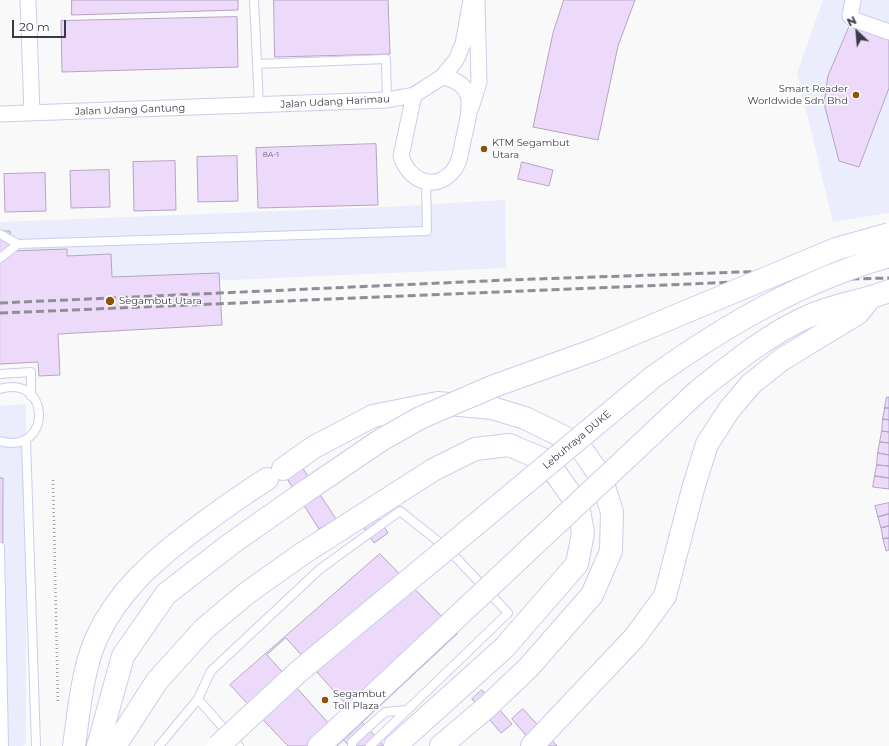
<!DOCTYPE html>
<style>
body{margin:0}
#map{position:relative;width:889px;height:746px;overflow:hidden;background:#f9f9f9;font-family:Montserrat,sans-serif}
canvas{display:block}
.north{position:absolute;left:837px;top:12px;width:40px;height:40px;-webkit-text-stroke:3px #fff;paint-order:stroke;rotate:334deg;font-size:11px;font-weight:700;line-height:16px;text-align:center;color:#393a47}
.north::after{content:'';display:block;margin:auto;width:14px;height:18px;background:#393a47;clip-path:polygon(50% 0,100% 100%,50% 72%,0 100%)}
.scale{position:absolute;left:12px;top:20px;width:54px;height:18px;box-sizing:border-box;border:2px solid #393a47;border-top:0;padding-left:5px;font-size:12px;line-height:14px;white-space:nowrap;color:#393a47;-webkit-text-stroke:3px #fff;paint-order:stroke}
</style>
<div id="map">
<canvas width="889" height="746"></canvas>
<div class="north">N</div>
<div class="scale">20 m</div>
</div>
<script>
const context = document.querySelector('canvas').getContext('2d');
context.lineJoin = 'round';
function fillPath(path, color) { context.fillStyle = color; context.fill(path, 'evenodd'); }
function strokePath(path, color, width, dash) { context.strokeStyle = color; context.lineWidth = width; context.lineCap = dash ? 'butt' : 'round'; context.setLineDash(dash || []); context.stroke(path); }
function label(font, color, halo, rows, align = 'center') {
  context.font = font + ' Montserrat,sans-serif'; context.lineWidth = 3; context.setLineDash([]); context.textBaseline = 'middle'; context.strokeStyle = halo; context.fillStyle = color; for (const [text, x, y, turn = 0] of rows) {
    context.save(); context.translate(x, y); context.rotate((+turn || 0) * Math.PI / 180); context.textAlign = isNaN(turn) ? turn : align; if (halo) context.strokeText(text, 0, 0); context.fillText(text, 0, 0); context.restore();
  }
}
fillPath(new Path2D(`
 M823,0H889V213L833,222L797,73Z
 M505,200L506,268L0,290V222L383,207Z
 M26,404V743L23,746H0V406Z`), '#ebedfd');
const building = new Path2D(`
 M72,0H238V10L72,15Z
 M274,0H388L390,54L275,57Z
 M564,0H635L618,46L598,140L533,127L553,33Z
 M237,17L238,67L62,72L61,21Z
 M850,25L889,39V88L859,167L839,161L824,103L828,76Z
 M376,144L378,205L258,208L256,148Z
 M237,156L238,201L198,202L197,157Z
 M175,161L176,210L134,211L133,162Z
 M522,162L553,170L549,186L518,179Z
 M109,170L110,207L71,208L70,171Z
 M45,173L46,211L5,212L4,174Z
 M0,231H10L11,251L67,249V256L111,254L112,277L219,273L222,325L58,334L60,375L39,376L38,362L0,364Z
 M887,397H889V408H885Z
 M885,408H889V420L883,419Z
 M883,419L889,420V432L882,431Z
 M882,431L889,432V443L880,442Z
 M880,442L889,443V455L878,453Z
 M878,453L889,455V466L877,465Z
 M300,464L336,519L319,529L284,474Z
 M877,465L889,466V478L875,476Z
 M875,476L889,478V489L873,487Z
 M0,478H3L2,746H0Z
 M367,500L388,533L374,543L352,510Z
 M889,503V514L878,517L875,506Z
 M889,514V526L881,528L878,517Z
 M889,526V538L883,539L881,528Z
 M889,538V550L886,551L883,539Z
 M380,554L458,633L337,746H288L230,685Z
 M286,638L384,746H349L267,655Z
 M482,690L512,724L501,733L472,699Z
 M523,709L557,746H535L512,719Z`);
fillPath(building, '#eddafb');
strokePath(building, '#b5a4c1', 1);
const service = new Path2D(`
 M254,0L259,105
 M257,64L386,59L387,100
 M0,234L18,244L427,231L426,181
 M0,258L18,244
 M0,374L31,372V396
 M0,389C52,374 52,456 0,441
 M26,440L36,746
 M0,547L4,746
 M198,699L239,746
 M159,746L198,699L211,671L320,569L400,511L448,549L508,613L370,746
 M352,746V742L385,712L407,710`);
const minor = new Path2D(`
 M28,0L32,113
 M853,0L850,16L855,20L889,32
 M414,95L401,156C408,179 433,193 452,172C460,164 461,151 463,141C469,114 480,83 442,77
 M471,108L479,82L477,0
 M0,114L387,100L414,95L442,77L456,60L463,44L471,0`);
const motorway = new Path2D(`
 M698,391C732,364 767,335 807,317C834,304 862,302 889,291
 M283,469L314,447L373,416L438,403L492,408L525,418L578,444L601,477L612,512L611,551L592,595L528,668L488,706L441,746
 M74,746C79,711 82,672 96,639C117,592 154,560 194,530C218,512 242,495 267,479
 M98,746L123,656L166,594L232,543L306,491
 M115,746L157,681L204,629L247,593L302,554L433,470L475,449L509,445L547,461L578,505L583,533L577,564L504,648L395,746
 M319,746L344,723
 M532,746L635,637L665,596L693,489L707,444L729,410L751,384L781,360L858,313L869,299`);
strokePath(service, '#cacded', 10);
strokePath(minor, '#cacded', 17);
strokePath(motorway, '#cacded', 24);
strokePath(new Path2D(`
 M53,480L58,704`), '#a1a1a7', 2.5, [1, 3]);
strokePath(service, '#fff', 8);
strokePath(minor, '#fff', 15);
strokePath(motorway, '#fff', 22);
strokePath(new Path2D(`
 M0,303L507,280L889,267
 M0,313L736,282L889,278`), '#8e8f96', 3, [8, 4]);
const motorwayBridge = new Path2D(`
 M306,491L381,440L420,418L494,386L597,349L836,249L889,234
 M344,723L698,391
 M218,746L297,673L653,377C726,325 803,280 889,256`);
strokePath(motorwayBridge, '#cacded', 24, []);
strokePath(motorwayBridge, '#fff', 22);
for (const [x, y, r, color] of [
 [856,95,4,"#8b5406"],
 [484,149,4,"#8b5406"],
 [110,301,5,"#8b5406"],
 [325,700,4,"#8b5406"]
]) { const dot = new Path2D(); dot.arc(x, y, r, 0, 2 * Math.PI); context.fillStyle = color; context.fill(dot); strokePath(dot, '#fff', 1.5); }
label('8px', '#666274', null, [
 ["8A-1",271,155]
]);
label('10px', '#393a47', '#fff', [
 ["Smart Reader",848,89,"right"],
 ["Worldwide Sdn Bhd",848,101,"right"],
 ["KTM Segambut",492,143],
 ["Utara",492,155],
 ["Segambut Utara",119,301],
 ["Segambut",333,694],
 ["Toll Plaza",333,706]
], 'left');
label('10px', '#393a47', '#fff', [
 ["Jalan Udang Harimau",335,102,-3],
 ["Jalan Udang Gantung",130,110,-2],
 ["Lebuhraya DUKE",577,440,-40]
]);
</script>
